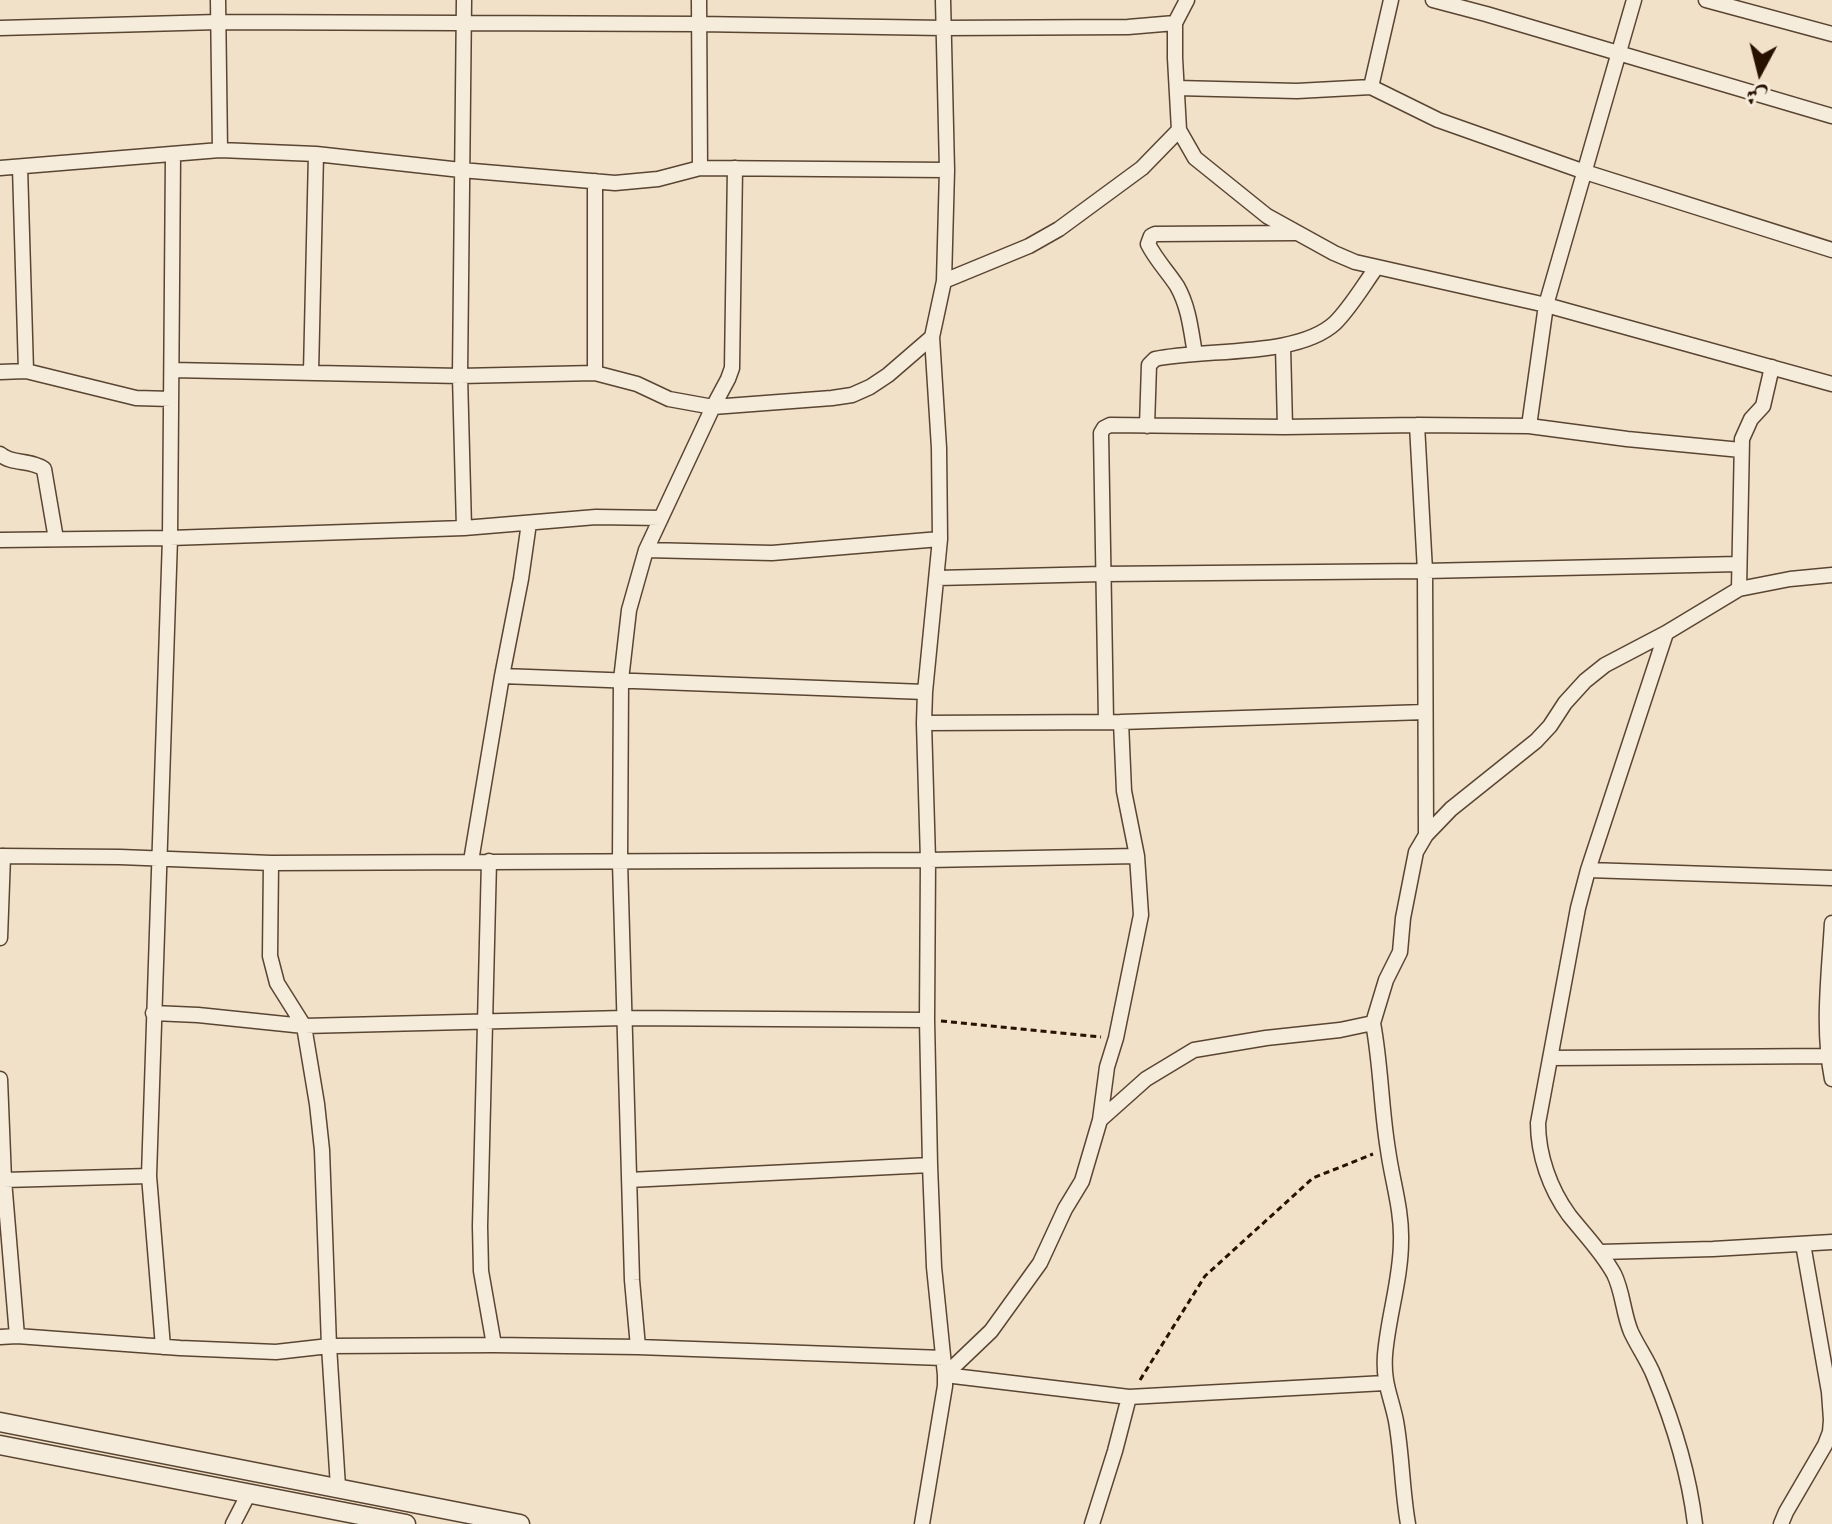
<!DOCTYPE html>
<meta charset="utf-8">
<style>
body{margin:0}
#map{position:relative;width:1832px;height:1524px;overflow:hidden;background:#f0e1c8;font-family:Cardo,Amiri,serif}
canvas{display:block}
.north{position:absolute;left:1720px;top:32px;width:80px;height:80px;-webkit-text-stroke:6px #f5ecdb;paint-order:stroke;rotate:187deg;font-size:22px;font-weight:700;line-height:32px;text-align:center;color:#281100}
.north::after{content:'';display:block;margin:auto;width:28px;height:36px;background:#281100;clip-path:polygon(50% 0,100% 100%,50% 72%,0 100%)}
</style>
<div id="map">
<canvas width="1832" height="1524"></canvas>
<div class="north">ش</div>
</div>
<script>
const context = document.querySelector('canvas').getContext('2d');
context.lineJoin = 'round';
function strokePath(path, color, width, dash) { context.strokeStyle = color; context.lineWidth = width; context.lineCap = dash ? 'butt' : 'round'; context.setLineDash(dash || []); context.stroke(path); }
const minor = new Path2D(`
 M218,0L220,150
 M699,0L700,168
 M1187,0L1175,23V58L1179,130L1195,158L1267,216L1334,253L1355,262L1546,305L1529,426
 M1433,0L1486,14L1832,116
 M1634,0L1546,305L1832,384
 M1706,0L1832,34
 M0,28L218,22L699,24L943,28L1128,27L1175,23
 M1371,87L1391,0
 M1177,88L1297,91L1371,87L1438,120L1585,172L1832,250
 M20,167L26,371
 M0,168L220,150L316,154L461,170L615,183L658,179L700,168L947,170
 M595,181V373
 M944,281L1029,246L1059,229L1142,168L1179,130
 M1283,346L1285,427
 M1195,354C1191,331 1189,307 1177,286C1168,272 1156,260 1148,244L1151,236L1155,234L1295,233
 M172,370L460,376L595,373L637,384L669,399L713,407L832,398L852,395L870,387L888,375L932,337
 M0,372L26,371L136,398L171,399
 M311,373L316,154
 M1417,425L1425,571L1426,835
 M1147,426L1149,365L1155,359C1205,348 1297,358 1335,323C1351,307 1363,286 1376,268
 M0,454C12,465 30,459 44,469L56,539
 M464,528L460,376L464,0
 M0,540L170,538L464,528L596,517L661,518
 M646,550L772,553L940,539
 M937,578L1102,574L1425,571L1739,564
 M1739,589L1742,439L1751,419L1763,406L1772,367
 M1666,633L1588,870L1578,908L1538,1123C1538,1155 1550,1189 1569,1215C1584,1234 1602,1252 1614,1274C1623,1292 1623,1313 1631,1332C1638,1347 1648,1361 1654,1376C1673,1422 1689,1474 1695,1524
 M502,676L925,692
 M1106,721L1101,433L1104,428L1110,425L1285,427L1417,425L1529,426L1627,439L1741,450
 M924,723L1121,722L1425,712
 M0,856L120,857L271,863L928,860L1137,856
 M471,861L502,676L521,579L529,523
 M489,861L480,1226L481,1271L494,1345
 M271,863L270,956L277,983L304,1026L317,1104L322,1150L329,1346L338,1487
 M1588,870L1832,878
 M1832,923C1829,975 1822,1028 1832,1079
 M0,938L3,856
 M153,1013L198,1015L304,1026L624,1018L927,1020
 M1373,1023C1381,1065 1381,1108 1388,1150C1392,1180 1402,1210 1401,1241C1401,1279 1388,1317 1385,1355C1383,1383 1391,1396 1396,1421C1402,1454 1402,1490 1408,1524
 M1550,1058L1832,1056
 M0,1079L4,1180L17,1336
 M1100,1120L1107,1067L1116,1038L1141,915L1137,856L1124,791L1121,722
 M4,1180L149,1176
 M629,1180L930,1165
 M1600,1252L1713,1249L1832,1242
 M0,1337L17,1336L180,1348L276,1352L329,1346L494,1345L638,1347L943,1358
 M163,1347L149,1176L170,538L173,155
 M638,1347L632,1280L620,862L621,680L629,610L646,550L713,407L728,379L732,368L735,168
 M945,1375L991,1331L1040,1263L1065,1209L1082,1181L1100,1120L1146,1079L1194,1050L1266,1038L1340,1030L1373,1023L1386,980L1400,952L1403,918L1416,852L1426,835L1451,809L1536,741L1550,726L1565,703L1585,681L1605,665L1666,633L1739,589L1790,579L1832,575
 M945,1375L1129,1397
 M233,1524L249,1493
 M922,1524L945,1386V1375L934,1267L930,1165L927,1020L928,860L924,723L925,692L940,539L939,448L932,337L944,281L947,170L943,0
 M1092,1524L1115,1451L1129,1397L1385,1383
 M1781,1524L1786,1512L1825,1445L1830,1432L1831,1420L1829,1392L1803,1244`);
const tertiary = new Path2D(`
 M0,1422L520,1524
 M0,1445L406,1524`);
strokePath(minor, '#5a4532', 17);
strokePath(tertiary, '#5a4532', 21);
strokePath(new Path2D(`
 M941,1021L1101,1037
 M1140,1380L1205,1276L1313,1178L1373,1154`), '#281100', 3, [6, 4]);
strokePath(minor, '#f5ecdb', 14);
strokePath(tertiary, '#f5ecdb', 18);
</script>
